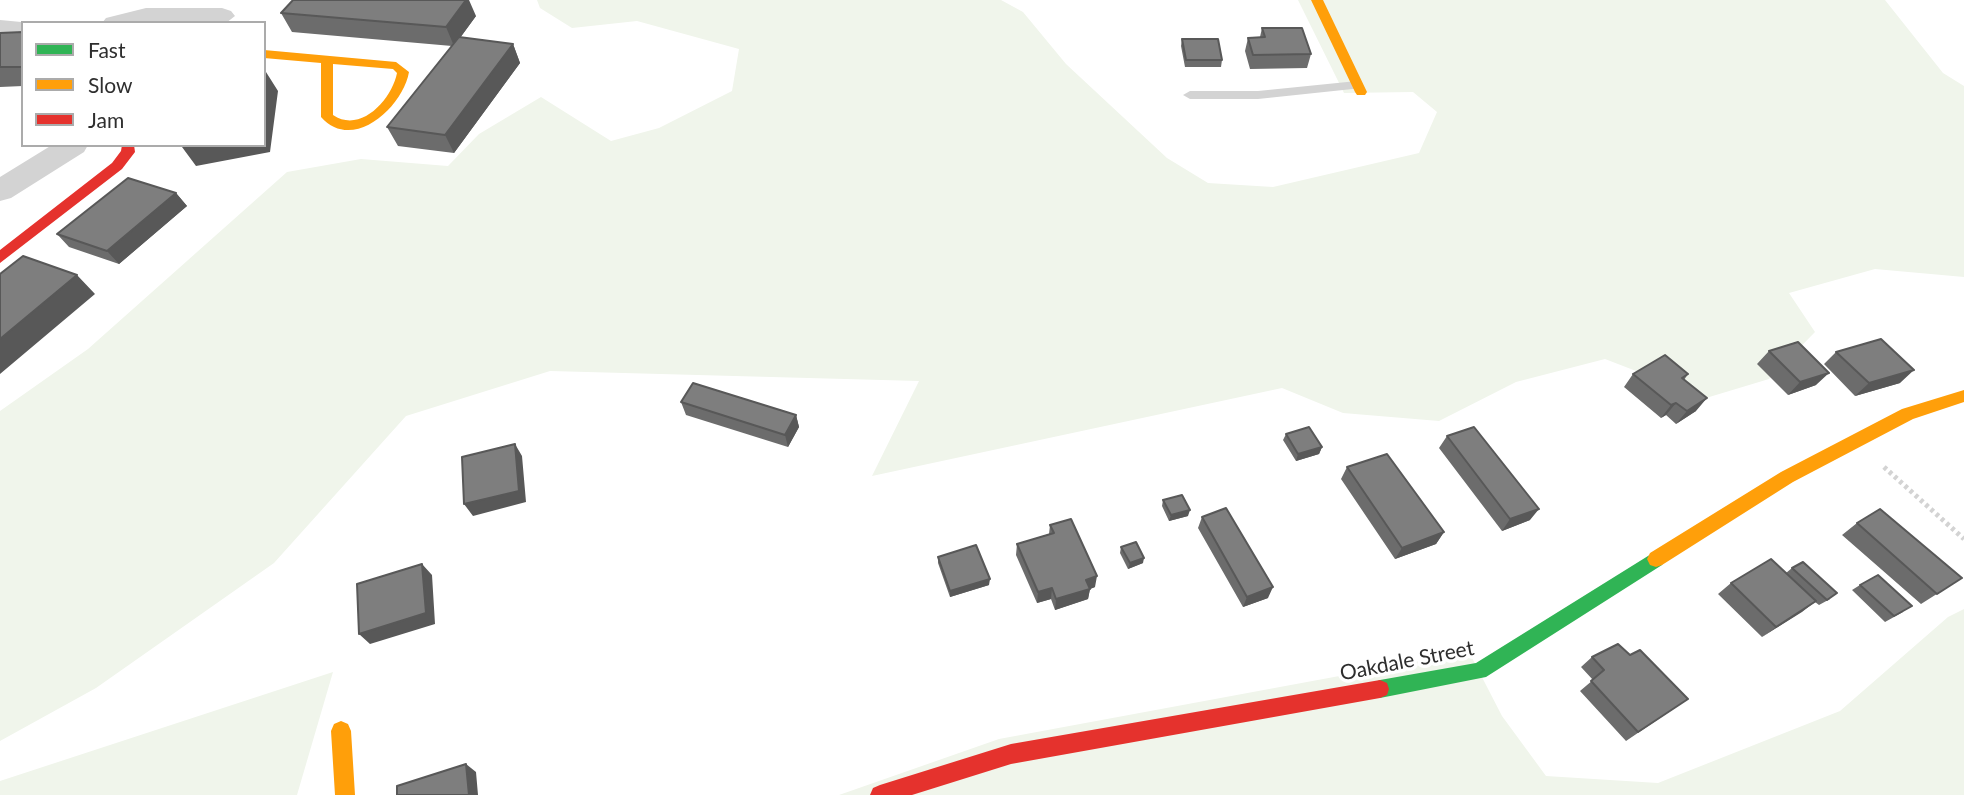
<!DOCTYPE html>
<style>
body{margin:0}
#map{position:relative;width:1964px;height:795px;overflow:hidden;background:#fff;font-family:Lato,sans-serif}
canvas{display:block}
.legend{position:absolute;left:21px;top:21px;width:245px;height:126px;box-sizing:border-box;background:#fff;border:2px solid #ababab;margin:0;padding:9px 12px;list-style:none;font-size:21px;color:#2e2e2e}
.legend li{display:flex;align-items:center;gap:14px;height:35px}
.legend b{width:35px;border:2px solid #ababab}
</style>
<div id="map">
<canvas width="1964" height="795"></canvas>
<ul class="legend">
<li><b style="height:9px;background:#30b455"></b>Fast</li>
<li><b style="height:9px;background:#ff9f0a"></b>Slow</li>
<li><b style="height:9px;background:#e5322d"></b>Jam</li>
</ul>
</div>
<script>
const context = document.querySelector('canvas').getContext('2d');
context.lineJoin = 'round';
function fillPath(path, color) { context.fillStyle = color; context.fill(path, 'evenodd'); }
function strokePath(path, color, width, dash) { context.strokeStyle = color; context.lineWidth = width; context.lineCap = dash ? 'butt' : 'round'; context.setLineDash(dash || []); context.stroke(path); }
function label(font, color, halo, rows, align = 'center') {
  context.font = font + ' Lato,sans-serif'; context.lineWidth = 7; context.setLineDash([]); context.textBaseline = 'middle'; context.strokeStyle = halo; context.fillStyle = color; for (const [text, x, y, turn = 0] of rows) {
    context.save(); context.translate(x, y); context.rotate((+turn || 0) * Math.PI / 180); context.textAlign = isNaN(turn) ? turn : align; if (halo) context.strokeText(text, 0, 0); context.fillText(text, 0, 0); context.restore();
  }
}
fillPath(new Path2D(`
 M537,0H1001L1023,12L1066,64L1167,158L1208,183L1273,187L1419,153L1437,112L1413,92L1344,93L1298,0H1885L1943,73L1964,86V277L1875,269L1789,293L1815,332L1769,379L1706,398L1605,359L1516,382L1439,421L1343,413L1282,388L872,476L919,381L550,371L406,416L274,563L96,688L0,741V411L88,349L287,172L361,159L448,166L479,134L541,97L611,141L659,128L732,91L739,49L637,21L572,28L540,8Z
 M1964,609V795H839L999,739L1469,652L1502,716L1546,776L1658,783L1840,711L1948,617Z
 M333,672L297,795H0V781Z`), '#f0f5eb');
strokePath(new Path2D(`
 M1884,467L1964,539`), '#d3d3d3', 5, [3.5, 3.5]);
fillPath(new Path2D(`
 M1357,81L1362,82V88L1258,99H1190L1183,95L1190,91H1258Z`), '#d3d3d3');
fillPath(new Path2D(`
 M146,8H222L231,11L235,16L226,23H102L106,18Z
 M0,20L32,23H23V36H0Z
 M52,145H88L84,152L11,198L0,201V177Z`), '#d3d3d3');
fillPath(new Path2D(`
 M1656,551L1662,553L1665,559L1662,565L1486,677L1380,698L1373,695L1371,689L1373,683L1380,680L1476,663Z`), '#30b455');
fillPath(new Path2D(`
 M1311,0H1323L1367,92L1365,95H1357L1355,92Z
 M264,50L396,62L409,72C403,107 353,153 321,117V63L264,58ZM333,64L393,69L397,73C392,99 361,134 333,115Z
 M1964,390V402L1913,419L1793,482L1662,565L1656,567L1650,565L1647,559L1650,553L1781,472L1902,409Z
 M341,721L348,724L351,731L355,795H335L331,731L334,724Z`), '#ff9f0a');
fillPath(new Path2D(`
 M122,145H134L135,152L122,169L0,263V250L112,163L121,151Z
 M1380,680L1387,683L1389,689L1387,695L1380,698L1011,764L912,795H870L873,788L880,785L1011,744Z`), '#e5322d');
fillPath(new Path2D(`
 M281,13L476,16L460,38L513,44L520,63L454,153L398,146L387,127L452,46L292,32Z
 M1262,28L1311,54L1307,68L1250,69L1245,51L1248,38L1260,37Z
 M23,32V86L0,87V33Z
 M1182,39L1222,60L1221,67H1185L1181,46Z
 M176,193L187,206L119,264L69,247L57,234Z
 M1769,351L1816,385L1788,395L1757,364Z
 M1836,352L1900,383L1855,396L1824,364Z
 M1633,374H1688L1684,380L1696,411L1676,424L1666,415L1661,418L1624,387Z
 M681,402L796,415L799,427L788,447L686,415Z
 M1286,434L1322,447L1319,454L1296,461L1283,440Z
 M1447,436L1530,520L1502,531L1439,448Z
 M1347,467L1444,532L1436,544L1395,559L1341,479Z
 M1163,500L1188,516L1169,521L1162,506Z
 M1202,517L1268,598L1243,607L1198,528Z
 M1857,523L1962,578L1921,604L1842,535Z
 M1050,525L1095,587L1090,589L1088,599L1055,610L1051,599L1037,603L1016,555L1017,544L1049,534Z
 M1121,547L1143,563L1128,569L1120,553Z
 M938,557L989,585L950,597L938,563Z
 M1792,568L1830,599L1819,605L1815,602L1762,637L1718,594L1731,583L1786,573Z
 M1860,585L1903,612L1885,622L1852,590Z
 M1630,655L1688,699L1626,741L1580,691L1593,680L1581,667L1592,657Z`), '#6c6c6c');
fillPath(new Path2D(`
 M466,0H469L476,16L454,46L446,27Z
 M513,44L520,63L454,153L445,135Z
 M266,72L278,91L270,152L196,166L182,147L191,145H264V84Z
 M176,193L187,206L119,264L107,251Z
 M77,275L95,294L0,374V339Z
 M1914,370L1900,383L1855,396L1869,383Z
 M1829,373L1816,385L1788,395L1800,382Z
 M1707,398L1696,411L1676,424L1687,411Z
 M1676,403L1666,415L1661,418L1671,405Z
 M796,415L799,427L788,447L785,435Z
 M515,444L522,456L526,502L473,516L464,504Z
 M1322,447L1319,454L1296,461L1298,454Z
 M1539,509L1530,520L1502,531L1510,519Z
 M1190,510L1188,516L1169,521L1171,515Z
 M1444,532L1436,544L1395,559L1402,548Z
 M1144,558L1143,563L1128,569L1130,563Z
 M422,564L432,575L435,624L370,644L359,634Z
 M1097,576L1095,587L1090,589L1088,599L1055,610L1056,599L1086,580Z
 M990,579L989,585L950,597V591Z
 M1273,587L1268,598L1243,607L1247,597Z
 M1052,588L1051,599L1037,603L1038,592Z
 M1816,601L1802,612L1762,637L1776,627Z
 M466,764L476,772L478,795H469Z`), '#585858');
const building = new Path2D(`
 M293,0H466L446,27L281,13Z
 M1262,28H1302L1311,54L1253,55L1248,38L1265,37Z
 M23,32V67H0V33Z
 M459,37L513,44L445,135L387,127Z
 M1182,39H1218L1222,60H1186Z
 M128,178L176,193L107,251L57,234Z
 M23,256L77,275L0,339V274Z
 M1881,339L1914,370L1869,383L1836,352Z
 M1798,342L1829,373L1800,382L1769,351Z
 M1665,355L1688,374L1682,378L1707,398L1687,411L1676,403L1671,405L1633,374Z
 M693,383L796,415L785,435L681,402Z
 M1309,427L1322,447L1298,454L1286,434Z
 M1474,427L1539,509L1510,519L1447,436Z
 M515,444L519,491L464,504L462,457Z
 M1387,454L1444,532L1402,548L1347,467Z
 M1182,495L1190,510L1171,515L1163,500Z
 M1226,508L1273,587L1247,597L1202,517Z
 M1880,509L1962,578L1937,594L1857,523Z
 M1071,519L1097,576L1086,580L1090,589L1056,599L1052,588L1038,592L1017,544L1054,533L1050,525Z
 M1136,542L1144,558L1130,563L1121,547Z
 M976,545L990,579L950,591L938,557Z
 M1771,559L1816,601L1776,627L1731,583Z
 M1803,562L1837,593L1827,600L1792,568Z
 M422,564L426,613L359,634L357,584Z
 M1878,575L1912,606L1894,616L1860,585Z
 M1618,644L1630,655L1640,650L1688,699L1638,732L1591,681L1604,670L1592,657Z
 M466,764L469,795H397V786Z`);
fillPath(building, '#7e7e7e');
strokePath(building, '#585858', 2);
label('21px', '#2e2e2e', '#fff', [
 ["Oakdale Street",1407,661,-11]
]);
</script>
